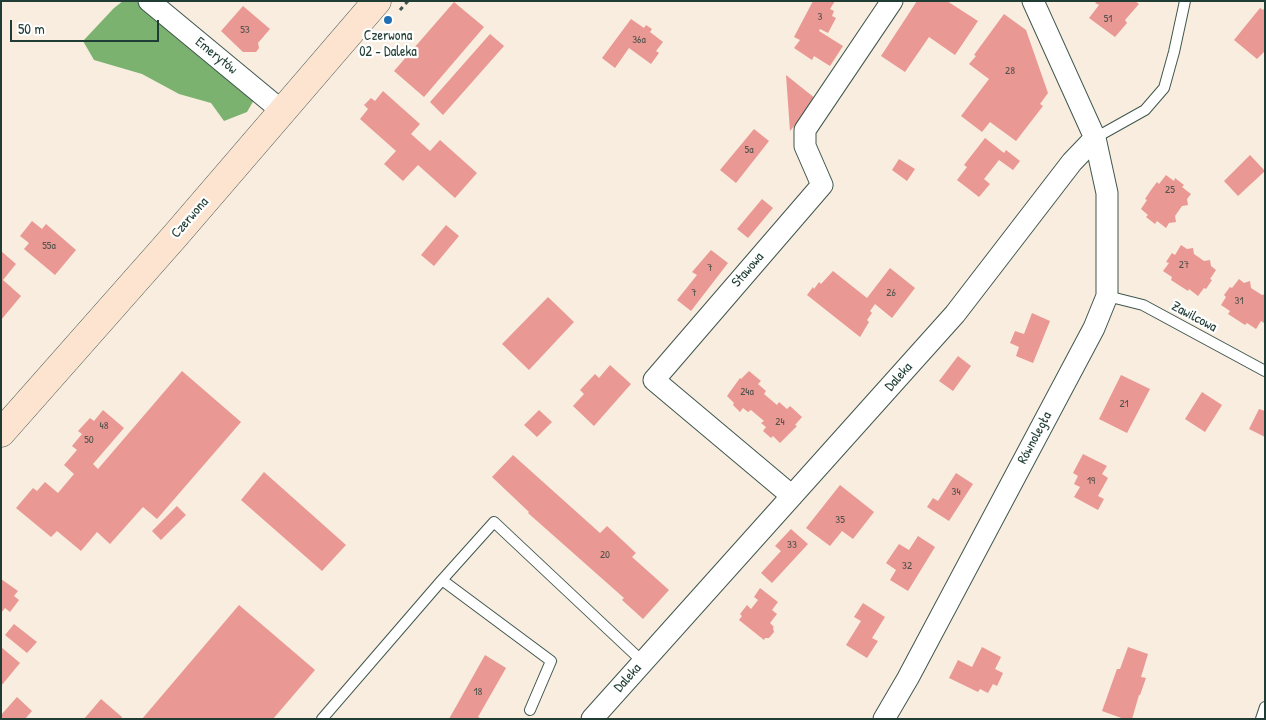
<!DOCTYPE html>
<meta charset="utf-8">
<style>
body{margin:0}
#map{position:relative;width:1266px;height:720px;overflow:hidden;background:#f8edde;font-family:"Patrick Hand",sans-serif}
canvas{display:block}
.frame{position:absolute;inset:0;border:2px solid #1f3d34;pointer-events:none}
.scale{position:absolute;left:10px;top:20px;width:149px;height:22px;box-sizing:border-box;border:2px solid #1f3d34;border-top:0;padding-left:6px;font-size:15px;line-height:18px;white-space:nowrap;color:#1f3d34;-webkit-text-stroke:4px #fff;paint-order:stroke}
</style>
<div id="map">
<canvas width="1266" height="720"></canvas>
<div class="frame"></div>
<div class="scale">50 m</div>
</div>
<script>
const context = document.querySelector('canvas').getContext('2d');
context.lineJoin = 'round';
function fillPath(path, color) { context.fillStyle = color; context.fill(path, 'evenodd'); }
function strokePath(path, color, width, dash) { context.strokeStyle = color; context.lineWidth = width; context.lineCap = dash ? 'butt' : 'round'; context.setLineDash(dash || []); context.stroke(path); }
function label(font, color, halo, rows, align = 'center') {
  context.font = font + ' "Patrick Hand",sans-serif'; context.lineWidth = 4.5; context.setLineDash([]); context.textBaseline = 'middle'; context.strokeStyle = halo; context.fillStyle = color; for (const [text, x, y, turn = 0] of rows) {
    context.save(); context.translate(x, y); context.rotate((+turn || 0) * Math.PI / 180); context.textAlign = isNaN(turn) ? turn : align; if (halo) context.strokeText(text, 0, 0); context.fillText(text, 0, 0); context.restore();
  }
}
fillPath(new Path2D(`
 M123,1H149L258,93L247,112L224,121L211,103L179,94L142,74L94,60L83,41L114,8Z`), '#7cb270');
fillPath(new Path2D(`
 M813,1H835L830,9L834,11L832,16L836,18L828,33L820,29L819,31L843,46L830,66L814,56L812,60L794,48L800,40L794,37Z
 M917,1H947L978,21L955,55L929,37L905,72L881,56Z
 M1097,1H1135L1139,4L1125,20L1127,23L1115,37L1089,18L1099,5L1095,3Z
 M454,2L484,27L424,97L394,71Z
 M243,6L270,29L258,43L259,48L256,52H243L221,31Z
 M1265,7V51L1257,59L1234,40L1260,8L1263,10Z
 M1004,14L1026,30L1048,93L1040,104L1043,106L1016,141L990,122L982,132L961,116L989,79L969,64L976,56L974,55Z
 M631,19L644,28L646,25L652,29L650,32L663,42L656,51L659,53L651,64L629,48L615,68L602,58Z
 M490,34L504,46L443,115L430,102Z
 M786,75L816,99L790,131Z
 M383,91L420,124L411,134L430,151L440,140L477,173L455,198L418,165L403,181L384,164L396,151L360,119L368,109L364,105L371,98L375,101Z
 M754,129L769,141L736,183L720,170Z
 M985,138L1004,153L1006,150L1020,161L1013,170L999,160L984,179L990,184L979,197L957,180L967,167L964,165Z
 M1250,155L1265,171L1238,196L1224,181Z
 M899,159L915,169L907,181L892,170Z
 M1166,175L1174,181L1175,178L1184,185L1182,187L1191,194L1187,199L1188,205L1182,206L1175,216L1176,222L1169,223L1166,228L1157,221L1155,224L1146,217L1148,215L1141,209L1147,200L1145,199L1151,190L1157,182L1159,184Z
 M762,199L773,208L748,238L737,229Z
 M32,221L42,229L46,224L76,250L55,275L24,249L29,243L20,236Z
 M446,225L459,236L434,266L421,255Z
 M1181,245L1187,249L1193,248L1194,254L1204,261L1210,260L1211,266L1216,270L1210,279L1212,280L1206,289L1204,288L1198,296L1189,289L1188,291L1171,280L1172,277L1163,271L1169,263L1166,262L1172,253L1175,255Z
 M711,250L728,263L691,311L677,300L697,275L692,272Z
 M1,251L16,264L3,280L21,296L1,320Z
 M890,268L915,288L892,318L875,304L870,311L872,313L867,320L869,322L860,337L807,295L813,287L814,289L819,282L821,284L833,271L867,298Z
 M1239,279L1244,283L1250,281L1251,288L1262,295L1265,294V322L1264,323L1261,321L1256,329L1247,323L1245,325L1228,314L1230,311L1221,305L1226,297L1224,295L1230,287L1232,288Z
 M548,297L574,322L529,370L502,344Z
 M1032,313L1050,321L1033,363L1016,356L1019,347L1010,343L1015,331L1024,334Z
 M958,356L971,366L953,391L939,381Z
 M610,365L631,384L594,426L573,406L584,394L580,390L595,374L599,378Z
 M182,371L241,422L157,519L143,507L110,544L97,532L81,551L57,531L51,537L16,508L33,488L37,491L45,482L58,493L74,474L64,465L77,450L72,446L82,434L78,431L90,418L94,421L103,410L124,428L93,464L98,469Z
 M749,371L761,381L758,384L766,391L764,394L777,405L779,402L787,409L790,406L802,417L795,425L797,426L780,443L773,436L771,438L763,431L766,427L761,423L764,421L751,410L748,412L743,408L740,412L733,405L734,403L727,396L740,378L741,379Z
 M1121,375L1150,389L1127,433L1099,419Z
 M1202,392L1222,405L1205,432L1185,419Z
 M1259,409L1265,411V437L1249,429Z
 M539,410L552,422L537,437L524,425Z
 M1083,454L1107,466L1102,474L1108,478L1098,496L1104,499L1098,510L1074,497L1080,487L1074,484L1078,476L1073,473Z
 M513,455L600,533L607,526L636,553L632,557L669,590L643,619L622,600L624,598L528,513L529,512L492,477Z
 M264,472L346,545L322,571L241,500Z
 M956,473L973,484L949,521L927,507L933,498L938,501Z
 M840,485L874,512L853,539L842,531L830,546L806,528Z
 M177,506L186,515L161,540L152,531Z
 M791,529L808,544L772,583L761,573L781,551L775,546Z
 M918,536L935,547L908,591L890,580L896,570L886,563L899,544L909,550Z
 M1,579L18,591L14,596L19,600L10,612L5,608L1,613Z
 M760,588L778,602L772,610L777,614L770,623L774,627L773,628L774,632L769,638H765L764,640L739,620L742,616L740,614L747,605L751,609L758,600L754,597Z
 M863,603L885,617L872,638L878,641L867,658L846,645L861,621L854,617Z
 M239,605L315,670L273,719H142Z
 M14,624L37,642L27,653L5,635Z
 M1,647L20,663L1,686Z
 M982,647L1001,657L995,669L1003,673L997,686L993,684L988,693L980,689L978,692L949,678L958,660L972,667Z
 M1128,647L1148,654L1141,677L1146,678L1140,695H1139L1132,719H1124L1102,711L1117,669H1120Z
 M485,655L506,668L478,717L482,719H449Z
 M17,697L32,711L25,719H1V715Z
 M101,699L122,717L121,719H84Z`), '#e99893');
const lane = new Path2D(`
 M1095,138L1145,110L1164,88L1174,52L1185,1
 M1107,296L1143,305L1265,371
 M442,580L494,522L643,662
 M322,719L442,580L551,661L530,710
 M1261,719L1265,707`);
const street = new Path2D(`
 M149,1L282,111
 M792,496L654,380L822,185L805,146V130L892,1
 M592,719L955,314L1072,162L1095,138L1033,1
 M884,719L908,678L1094,328L1107,296V193L1095,138`);
const secondary = new Path2D(`
 M1,433L175,236L377,1`);
strokePath(lane, '#40574e', 12);
strokePath(street, '#40574e', 23);
strokePath(secondary, '#40574e', 29);
strokePath(new Path2D(`
 M400,10L408,1`), '#40574e', 3, [4, 4]);
strokePath(lane, '#fff', 10);
strokePath(street, '#fff', 21);
strokePath(secondary, '#fde4d1', 28);
for (const [x, y, r, color] of [
 [388,20,5,"#1f6fb2"]
]) { const dot = new Path2D(); dot.arc(x, y, r, 0, 2 * Math.PI); context.fillStyle = color; context.fill(dot); strokePath(dot, '#fff', 2); }
label('11px', '#52544c', null, [
 ["3",820,17],
 ["51",1108,19],
 ["53",245,30],
 ["36a",639,40],
 ["28",1010,71],
 ["5a",749,150],
 ["25",1170,190],
 ["55a",49,246],
 ["27",1184,265],
 ["7",710,268],
 ["7",694,293],
 ["26",891,293],
 ["31",1239,301],
 ["24a",747,392],
 ["21",1124,404],
 ["24",780,422],
 ["48",104,426],
 ["50",89,440],
 ["19",1091,481],
 ["34",956,492],
 ["35",840,520],
 ["33",792,545],
 ["20",605,555],
 ["32",907,566],
 ["18",478,692]
]);
label('14px', '#1f3d34', '#fff', [
 ["Czerwona",388,36],
 ["02 - Daleka",388,52]
]);
label('14px', '#1f3d34', '#fff', [
 ["Emerytów",216,56,39],
 ["Czerwona",190,218,-49],
 ["Stawowa",748,270,-49],
 ["Zawilcowa",1194,317,28],
 ["Daleka",899,377,-48],
 ["Równoległa",1035,438,-62],
 ["Daleka",628,678,-48]
]);
</script>
